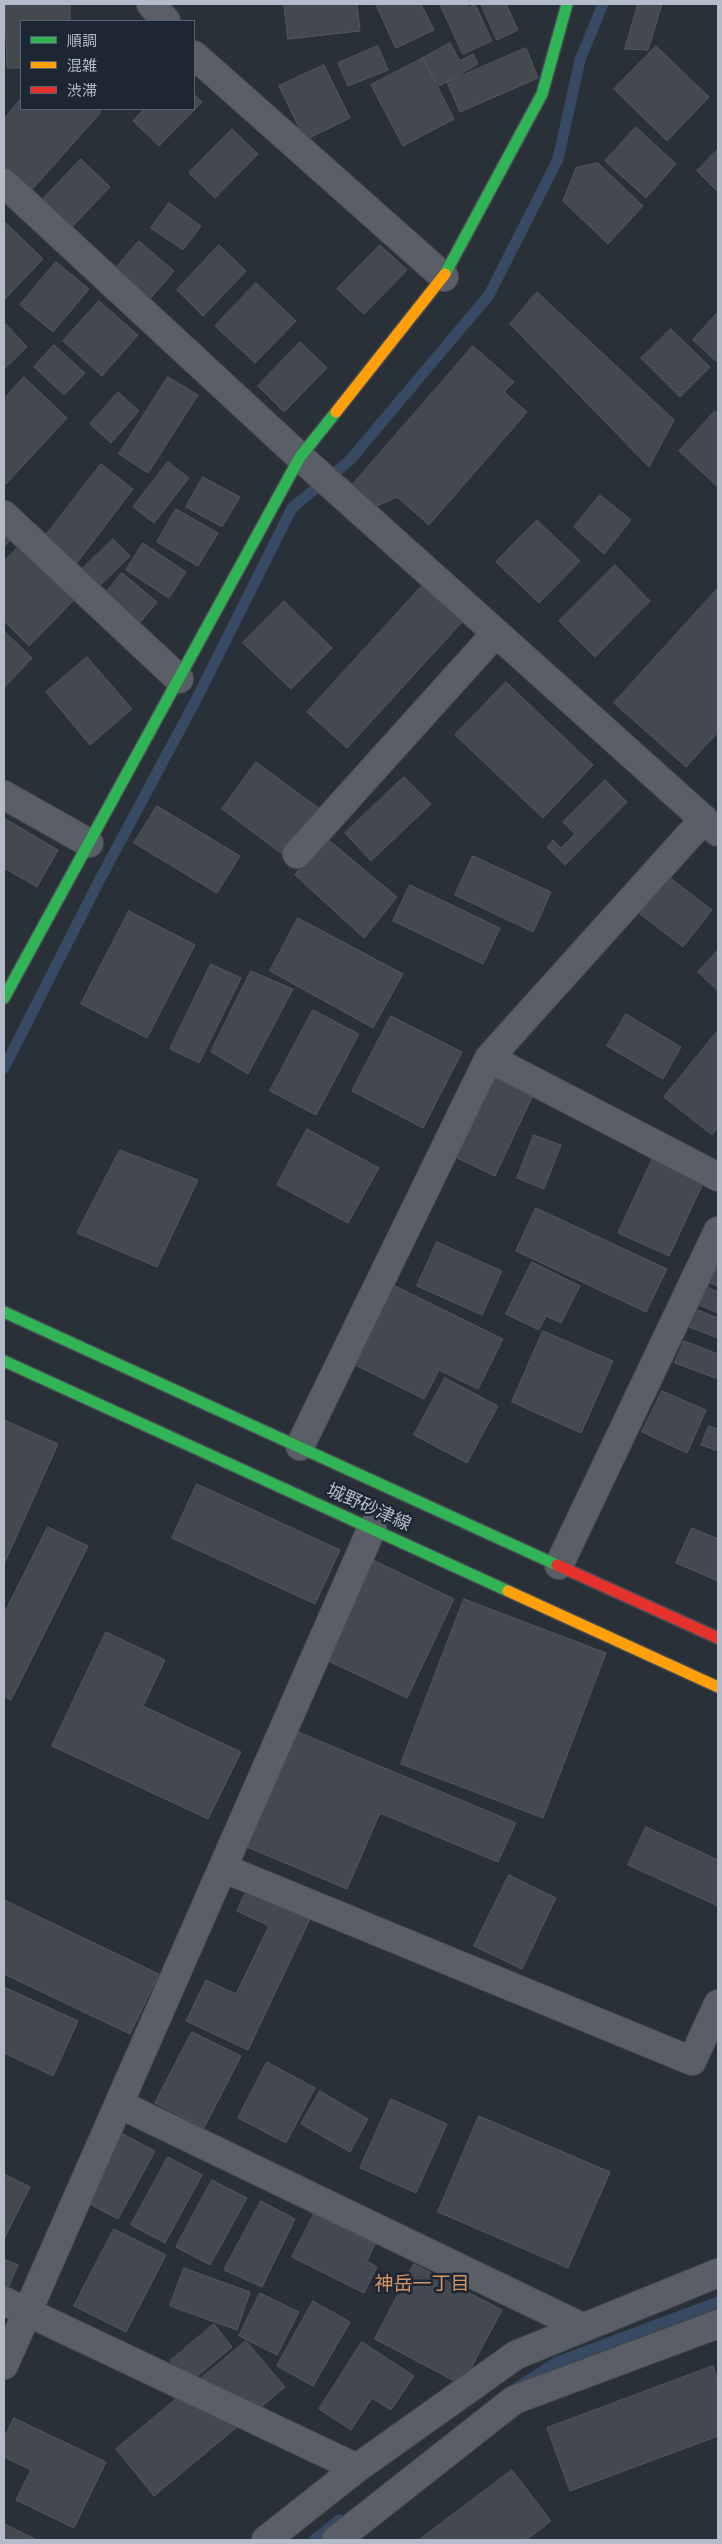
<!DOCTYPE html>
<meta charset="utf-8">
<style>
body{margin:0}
#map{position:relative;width:722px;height:2544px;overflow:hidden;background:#2a3038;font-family:Commissioner,"Noto Sans JP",sans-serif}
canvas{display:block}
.frame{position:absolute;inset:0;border:5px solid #b4bcc9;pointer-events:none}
.legend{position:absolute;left:20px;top:20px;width:175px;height:90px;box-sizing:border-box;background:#1d2633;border:1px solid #59626f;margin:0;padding:6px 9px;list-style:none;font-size:15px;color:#b4bcc9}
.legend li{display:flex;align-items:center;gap:10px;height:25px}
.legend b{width:25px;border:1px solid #59626f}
</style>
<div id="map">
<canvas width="722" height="2544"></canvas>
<div class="frame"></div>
<ul class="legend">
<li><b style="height:6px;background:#30b455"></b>順調</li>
<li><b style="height:6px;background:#ff9f0a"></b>混雑</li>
<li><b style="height:6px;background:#e5322d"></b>渋滞</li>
</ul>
</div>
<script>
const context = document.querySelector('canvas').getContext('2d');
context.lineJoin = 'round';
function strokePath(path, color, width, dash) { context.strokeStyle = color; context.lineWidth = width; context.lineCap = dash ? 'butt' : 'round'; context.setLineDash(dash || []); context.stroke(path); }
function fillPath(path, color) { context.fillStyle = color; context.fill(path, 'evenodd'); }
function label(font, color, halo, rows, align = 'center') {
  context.font = font + ' Commissioner,"Noto Sans JP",sans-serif'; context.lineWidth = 5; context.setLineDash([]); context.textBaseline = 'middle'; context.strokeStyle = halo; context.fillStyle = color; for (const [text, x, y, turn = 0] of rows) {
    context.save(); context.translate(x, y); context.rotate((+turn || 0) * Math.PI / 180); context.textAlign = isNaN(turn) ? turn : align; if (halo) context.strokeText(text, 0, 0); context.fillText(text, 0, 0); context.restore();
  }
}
strokePath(new Path2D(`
 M4,1068L99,881L197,698L292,508L350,460L489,295L558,159L580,60L603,4
 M518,2387L555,2363L718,2302
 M314,2540L339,2520`), '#384963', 11);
const building = new Path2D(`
 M70,4V21H21V68H7L5,5Z
 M284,4H357L360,31L288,39Z
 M376,4H421L434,30L396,48Z
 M440,4H466L468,8L475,4L492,41L463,54Z
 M481,4H506L518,30L497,40Z
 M638,4H662L648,50L625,49Z
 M450,43L460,61L473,54L478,64L439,86L423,58Z
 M378,46L388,70L348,86L338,63Z
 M656,46L709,97L667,141L614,89Z
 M526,48L538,78L460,112L447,82Z
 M423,58L454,119L403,146L371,85Z
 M324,65L350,118L305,140L279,86Z
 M194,94L202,102L159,146L133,121L144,109H194Z
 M21,99V109H97L101,112L30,192L4,169V119Z
 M636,127L676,164L646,198L605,161Z
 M232,129L258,154L215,198L189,173Z
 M718,149V192L697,171Z
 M81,159L110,187L70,229L41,201Z
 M598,163L643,206L608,244L563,201L576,168Z
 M169,203L201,226L183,250L151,228Z
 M4,221L43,259L4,300Z
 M139,241L174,271L150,299L115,269Z
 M219,245L246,271L203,316L177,290Z
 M380,245L407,270L364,314L337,289Z
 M56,262L89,289L53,332L20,305Z
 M256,283L296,321L255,363L215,326Z
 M537,292L674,420L649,467L510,324Z
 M99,301L138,335L102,376L63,341Z
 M718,312V363L693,340Z
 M4,322L27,347L4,369Z
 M671,329L710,367L680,397L641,358Z
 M300,342L327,368L284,412L258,386Z
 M54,345L85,373L64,395L34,367Z
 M473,346L514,382L504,392L527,412L429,525L397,497L370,509L348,490Z
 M24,377L67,418L4,486V399Z
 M168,377L198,395L148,473L119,454Z
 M118,392L139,411L111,443L90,424Z
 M715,411L718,414V487L679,451Z
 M168,462L189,478L154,523L133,507Z
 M101,464L133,489L76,564L43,539Z
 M203,477L240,497L222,527L186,507Z
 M600,495L631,520L604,554L574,527Z
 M176,509L218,533L198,566L157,542Z
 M537,520L580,561L539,603L496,562Z
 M4,525L15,535L4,547Z
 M113,539L130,556L94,591L78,573Z
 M23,542L78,596L29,646L4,621V562Z
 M143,543L186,572L169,598L126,570Z
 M615,565L650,601L595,657L559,621Z
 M122,573L157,602L139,624L104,595Z
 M422,586L462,622L347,748L307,712Z
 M718,588V732L686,767L614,703Z
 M284,601L332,648L291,689L243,643Z
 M4,631L32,658L4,688Z
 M87,657L132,709L90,745L46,692Z
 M506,682L593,765L543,818L455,735Z
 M256,762L321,810L286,857L222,809Z
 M404,777L431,804L371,861L345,833Z
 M605,780L627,802L565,865L547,847L553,840L561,848L575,834L563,822Z
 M157,806L240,856L217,893L134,843Z
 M4,818L58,850L37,887L4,868Z
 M325,837L397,897L364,938L295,875Z
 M473,856L551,892L533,932L455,895Z
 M665,874L712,910L683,947L636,911Z
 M410,885L500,928L483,964L393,921Z
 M129,911L195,945L147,1038L81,1004Z
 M298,918L403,974L373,1028L270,971Z
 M718,950V991L698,972Z
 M211,964L241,978L199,1063L170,1049Z
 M251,971L293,989L248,1074L211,1052Z
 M313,1010L359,1034L316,1115L270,1091Z
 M626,1014L681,1047L663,1079L607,1046Z
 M391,1016L462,1052L423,1128L352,1091Z
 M716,1033L718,1034V1127L712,1135L664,1097Z
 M498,1073L535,1091L495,1176L457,1158Z
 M307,1129L379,1168L348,1223L277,1185Z
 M534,1135L561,1145L544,1189L517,1178Z
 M120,1150L198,1180L157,1267L77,1233Z
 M654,1156L705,1179L669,1256L618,1233Z
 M536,1208L667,1269L646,1312L516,1251Z
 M437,1242L502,1271L482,1315L417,1286Z
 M532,1262L580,1286L561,1323L546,1316L539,1330L506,1314Z
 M718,1262V1286L710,1283Z
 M387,1282L503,1339L478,1389L439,1370L424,1399L347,1361Z
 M707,1287L718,1292V1313L699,1305Z
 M695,1309L718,1318V1338L689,1327Z
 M543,1331L613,1361L581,1433L512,1402Z
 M684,1341L718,1354V1379L675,1363Z
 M445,1378L498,1406L467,1463L414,1435Z
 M662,1391L706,1410L687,1453L642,1432Z
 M4,1420L58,1444L4,1564Z
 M709,1426L718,1429V1451L701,1445Z
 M197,1484L340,1550L315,1604L172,1538Z
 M48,1527L88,1546L11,1700L4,1697V1614Z
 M692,1528L718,1539V1581L676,1563Z
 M371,1559L454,1599L407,1698L324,1659Z
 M464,1599L606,1653L543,1818L401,1764Z
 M106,1632L165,1660L143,1706L241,1752L208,1819L52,1746Z
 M296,1731L516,1823L498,1862L380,1813L347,1889L247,1847Z
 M646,1827L718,1860V1906L628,1865Z
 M509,1875L556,1898L522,1969L474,1946Z
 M247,1890L310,1919L248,2050L186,2021L206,1980L236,1994L269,1926L237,1911Z
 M4,1900L159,1974L130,2034L4,1974Z
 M4,1987L78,2021L53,2076L4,2053Z
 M192,2032L241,2056L204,2128L155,2103Z
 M267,2062L315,2088L286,2143L238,2118Z
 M320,2091L368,2119L350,2152L301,2124Z
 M391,2099L447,2124L416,2193L360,2168Z
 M479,2116L610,2172L568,2268L438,2212Z
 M121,2133L155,2151L118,2219L84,2201Z
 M168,2157L202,2175L165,2243L131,2225Z
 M4,2174L30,2187L4,2239Z
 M212,2180L247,2198L210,2265L176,2247Z
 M261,2201L295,2219L262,2287L224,2270Z
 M314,2214L375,2244L367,2261L377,2267L364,2293L292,2257Z
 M114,2229L166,2255L126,2332L74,2306Z
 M4,2259L18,2265L7,2291L4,2290Z
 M414,2264L502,2310L462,2385L375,2339Z
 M184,2268L250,2292L237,2330L170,2306Z
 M260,2293L299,2312L277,2355L239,2336Z
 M313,2301L350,2322L313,2386L277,2366Z
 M214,2324L232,2347L189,2383L170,2361Z
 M246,2341L285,2387L154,2496L116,2449Z
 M362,2342L414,2376L391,2410L372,2398L351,2430L319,2409Z
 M713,2366L718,2382V2436L570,2491L547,2428Z
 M14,2418L106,2462L74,2528L16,2500L31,2470L4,2457V2439Z
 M512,2470L551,2521L526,2540H419Z
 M4,2524L37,2540H4Z`);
fillPath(building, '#444950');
strokePath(building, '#52575f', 1);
const street = new Path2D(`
 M151,4L166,21
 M194,55L444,277
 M4,183L300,457L718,832
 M4,515L179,679
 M4,795L89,843
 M297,854L496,633
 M489,1058L718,1177
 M300,1446L489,1058L704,819
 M559,1565L718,1231
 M223,1868L692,2061L718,2004
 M119,2104L582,2327
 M4,2301L357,2468
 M4,2365L372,1528
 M266,2540L357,2468L516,2355L718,2273
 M336,2540L514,2400L718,2324`);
const fast = new Path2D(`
 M445,274L542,94L567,4
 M4,998L300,457L336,412
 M4,1312L557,1565
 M4,1361L508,1591`);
const slow = new Path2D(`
 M336,412L445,274
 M508,1591L718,1687`);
const jam = new Path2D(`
 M557,1565L718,1638`);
strokePath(street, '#484c53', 30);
strokePath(fast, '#484c53', 14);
strokePath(slow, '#484c53', 14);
strokePath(jam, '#484c53', 14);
strokePath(street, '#5a5e66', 28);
strokePath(fast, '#30b455', 11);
strokePath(slow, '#ff9f0a', 11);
strokePath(jam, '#e5322d', 11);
label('18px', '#b4bcc9', '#1d2633', [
 ["城野砂津線",369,1507,24]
]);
label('19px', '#d59563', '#1d2633', [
 ["神岳一丁目",422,2284]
]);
</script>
